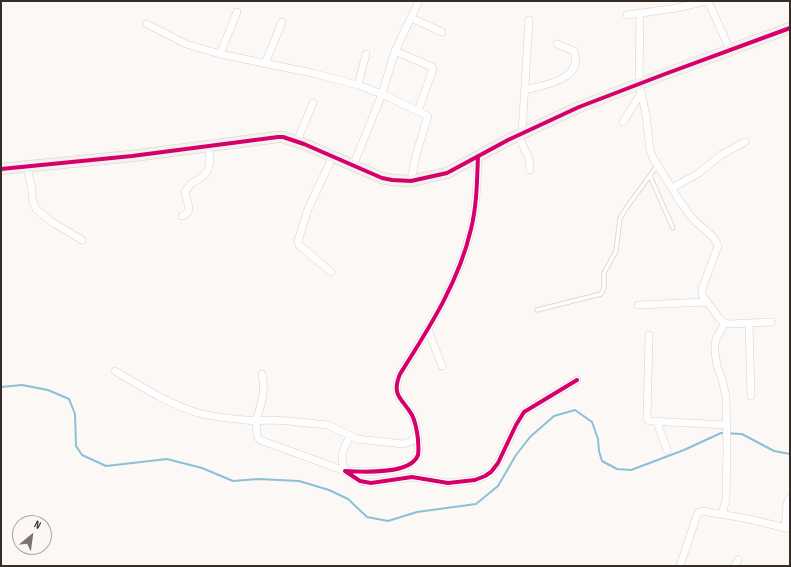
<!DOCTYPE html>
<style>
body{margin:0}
#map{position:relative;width:791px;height:567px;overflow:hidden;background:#fbf8f6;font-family:"Sofia Sans Condensed",sans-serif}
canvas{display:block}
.frame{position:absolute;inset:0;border:2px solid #362c27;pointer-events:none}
.north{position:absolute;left:12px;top:515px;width:40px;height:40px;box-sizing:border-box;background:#fdf7f4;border:1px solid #ada6a2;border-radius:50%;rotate:29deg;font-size:11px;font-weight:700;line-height:16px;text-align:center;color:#362c27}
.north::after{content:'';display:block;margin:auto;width:14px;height:18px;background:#7b736f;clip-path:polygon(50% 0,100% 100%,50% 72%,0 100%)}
</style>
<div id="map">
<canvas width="791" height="567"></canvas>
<div class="frame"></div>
<div class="north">N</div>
</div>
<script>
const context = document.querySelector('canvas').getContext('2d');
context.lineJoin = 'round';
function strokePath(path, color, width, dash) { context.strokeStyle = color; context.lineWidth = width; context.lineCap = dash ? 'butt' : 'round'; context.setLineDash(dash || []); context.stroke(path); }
strokePath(new Path2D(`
 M1,387L22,385L48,390L69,399L75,414L76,446L82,455L106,466L167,459L202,468L233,481L258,479L299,481L329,490L348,499L367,517L388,521L417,512L476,504L498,486L516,455L530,437L554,416L575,410L592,422L598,439L599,451L602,461L617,469L631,470L684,450L721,433L742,434L774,451L790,454`), '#8cc0d7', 2);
const lane = new Path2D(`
 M650,176L673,228
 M537,310L601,294L604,288V273L616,251L620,218L627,207L657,166`);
const street = new Path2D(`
 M708,1L730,50
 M640,14L639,84L646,115L650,150L653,158C666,178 678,201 693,219C701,228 715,235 718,246L702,289V295L719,318L723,322L729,324L771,322
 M627,15L677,8L706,1
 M411,18L442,32
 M147,24L186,44L220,54L312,73L358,85L382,94L428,116L416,155L411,181
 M395,51L432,67L433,69L418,111
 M220,54L237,12
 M265,64L282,22
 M358,85L366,54
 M525,90C544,85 584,80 574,51L557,44
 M623,122L641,93
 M522,133L529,20
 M518,135L529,158L530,170
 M297,141L313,103
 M478,156C477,180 477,205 471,229C459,282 429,328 400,374C391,396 402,398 412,415C416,423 417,431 418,439C418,444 419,450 418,455C411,475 362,472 345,471L360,481L371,483L412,477L448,483L475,480L485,476L491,472L498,463L516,425L524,412L577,380
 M27,166L32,190V199L36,209L52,222L82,240
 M353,166L382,94L395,51L419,1
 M672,188L699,173L721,155L745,142
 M182,216C195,211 186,202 185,192C190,183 194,182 202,177C212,170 210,156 208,145
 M331,272L299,245L298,241L308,209L333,156
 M638,305L706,302
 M749,324L751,396
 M428,330L442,366
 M649,335L647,419L649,421L727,425
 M115,371C141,386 167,403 195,412C214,418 236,419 256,421C261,405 266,391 262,374
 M657,422L667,450
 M345,471L260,440L257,436L256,421L269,420L288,421L328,425L357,439L403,444L412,441L417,434
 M345,471C339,456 343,449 350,436
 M722,514L726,499L727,449L726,397L722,379L717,366L715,352V344L717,337L725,323
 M785,528L787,503L790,497
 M680,566L697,515L699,512L702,511L749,519L790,529
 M735,566L738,560`);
const secondary = new Path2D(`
 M1,169L132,156L278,137H283L304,144L382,178L392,180L411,181L447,173L508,140L579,107L665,74L790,28`);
strokePath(lane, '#d7d1cd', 5);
strokePath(street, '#d7d1cd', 8);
strokePath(secondary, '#d7d1cd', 12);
strokePath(lane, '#fefefe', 3.5);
strokePath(street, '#fefefe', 7);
strokePath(secondary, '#f2f1ee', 11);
strokePath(new Path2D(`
 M478,156C477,180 477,205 471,229C459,282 429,328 400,374C391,396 402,398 412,415C416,423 417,431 418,439C418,444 419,450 418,455C411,475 362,472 345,471L360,481L371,483L412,477L448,483L475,480L485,476L491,472L498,463L516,425L524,412L577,380
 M1,169L132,156L278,137H283L304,144L382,178L392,180L411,181L447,173L508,140L579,107L665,74L790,28`), '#d6006c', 4);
</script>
